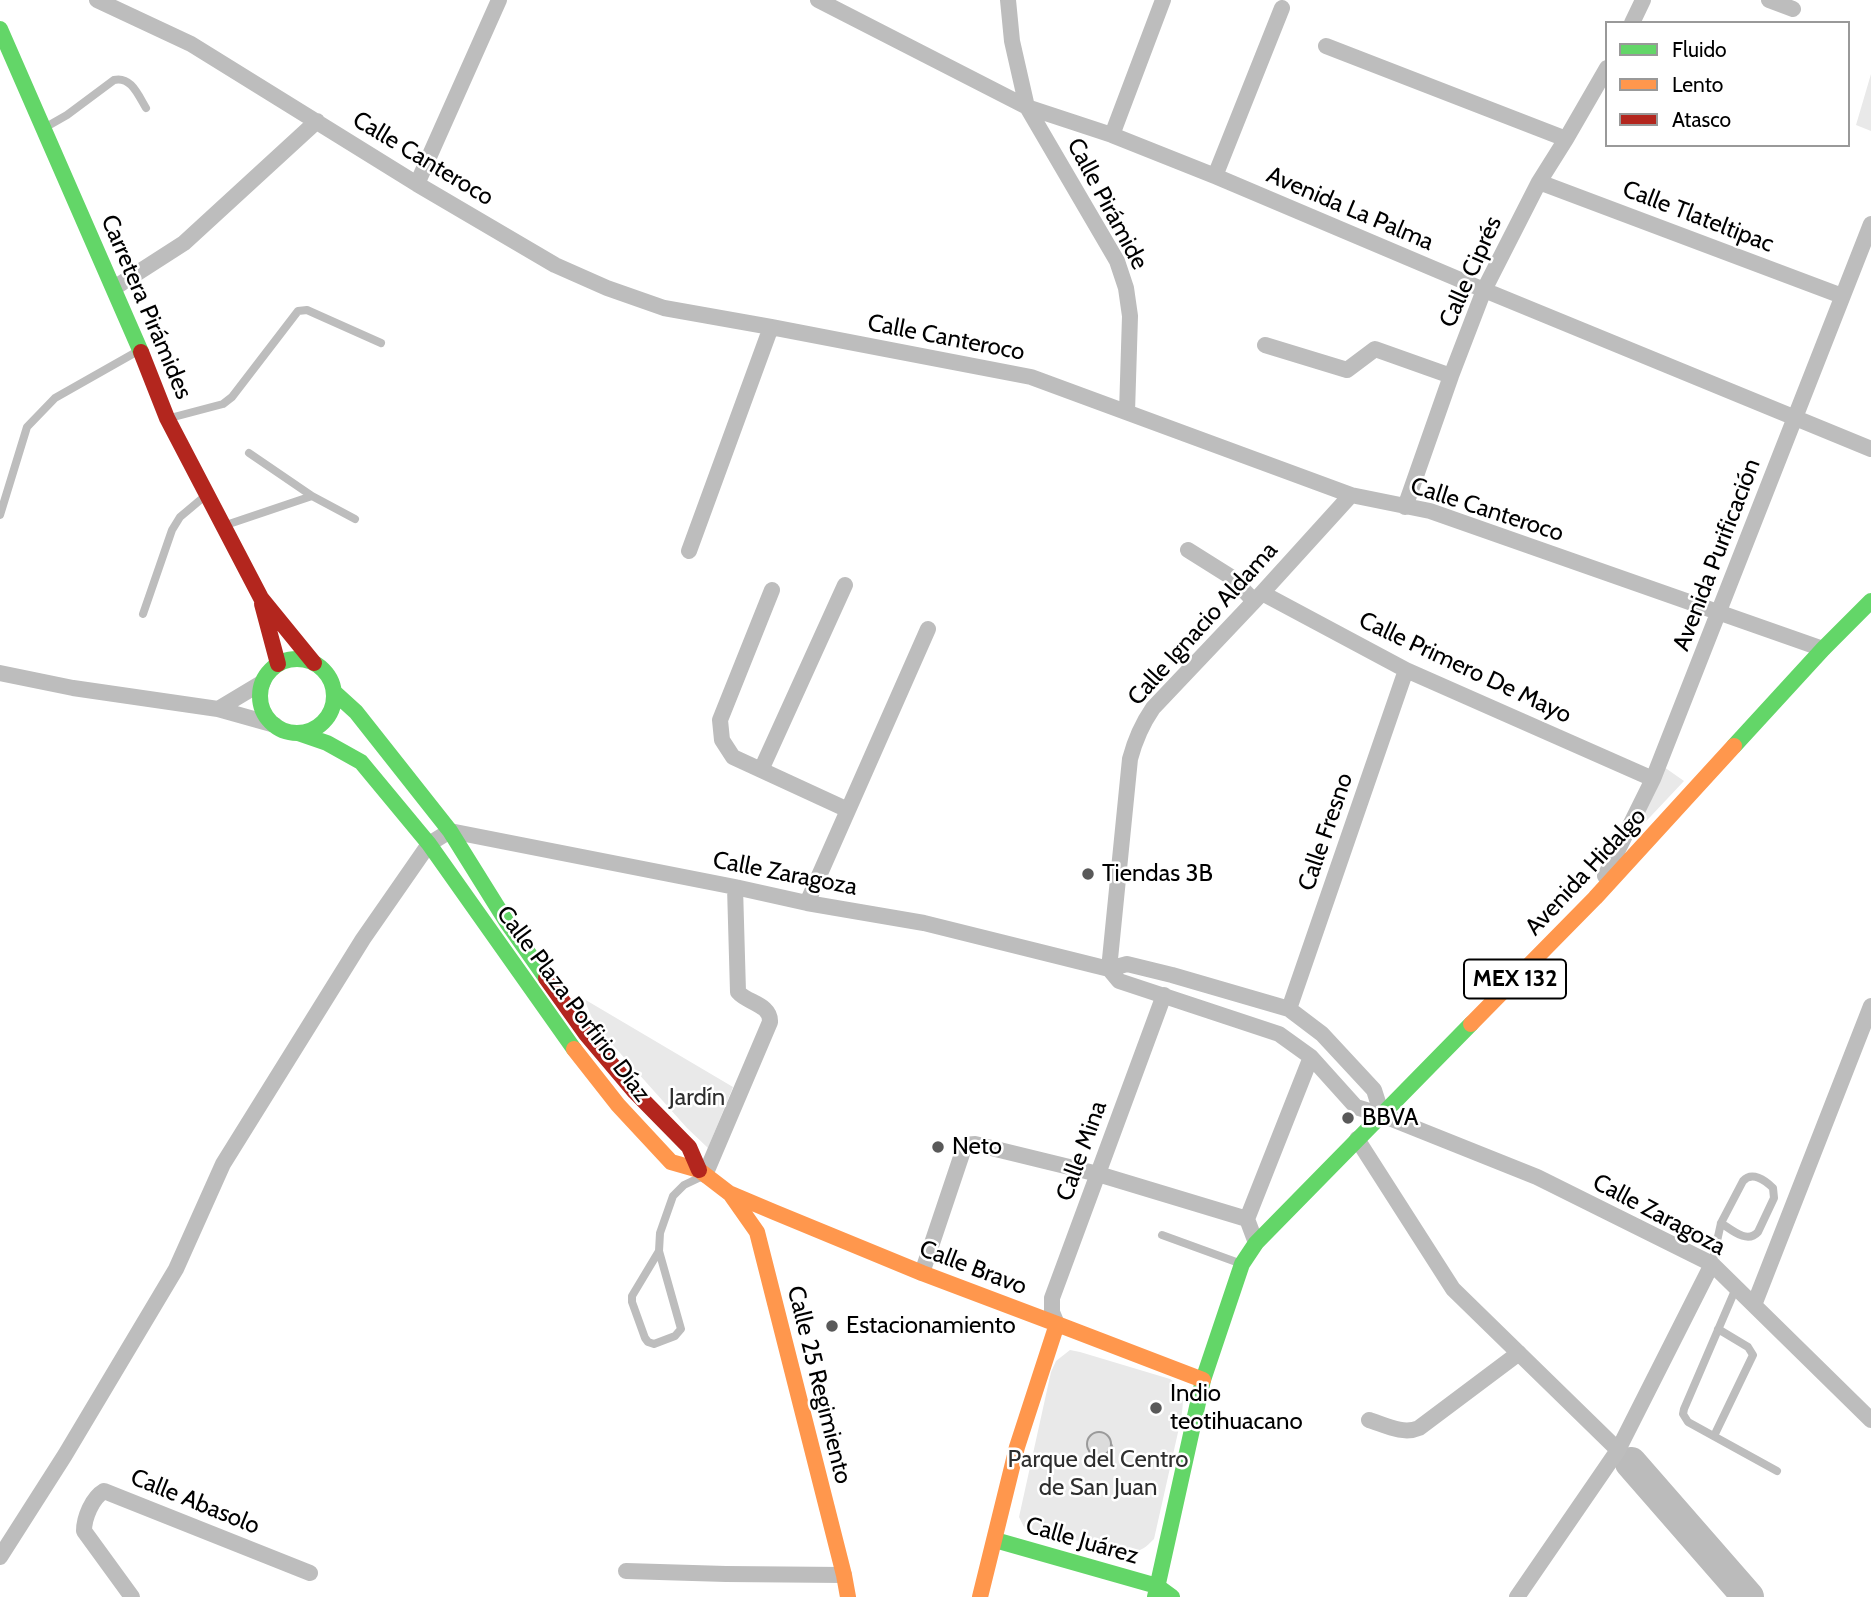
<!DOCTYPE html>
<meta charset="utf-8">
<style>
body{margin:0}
#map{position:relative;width:1871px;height:1597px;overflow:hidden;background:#fff;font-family:Cabin,sans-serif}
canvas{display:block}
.legend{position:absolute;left:1605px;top:21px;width:245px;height:126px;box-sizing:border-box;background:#fff;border:2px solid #999;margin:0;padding:9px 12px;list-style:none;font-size:21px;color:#000}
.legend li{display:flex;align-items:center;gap:14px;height:35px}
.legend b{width:35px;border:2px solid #999}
</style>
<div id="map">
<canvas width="1871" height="1597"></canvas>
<ul class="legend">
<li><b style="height:9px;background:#63d668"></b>Fluido</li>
<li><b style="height:9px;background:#ff974d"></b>Lento</li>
<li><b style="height:9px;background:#b3261e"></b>Atasco</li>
</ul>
</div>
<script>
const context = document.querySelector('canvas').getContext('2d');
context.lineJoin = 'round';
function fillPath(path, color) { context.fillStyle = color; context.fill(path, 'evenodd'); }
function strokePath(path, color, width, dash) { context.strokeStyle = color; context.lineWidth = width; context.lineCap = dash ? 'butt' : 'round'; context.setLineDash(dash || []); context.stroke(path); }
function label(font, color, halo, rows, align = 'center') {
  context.font = font + ' Cabin,sans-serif'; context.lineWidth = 5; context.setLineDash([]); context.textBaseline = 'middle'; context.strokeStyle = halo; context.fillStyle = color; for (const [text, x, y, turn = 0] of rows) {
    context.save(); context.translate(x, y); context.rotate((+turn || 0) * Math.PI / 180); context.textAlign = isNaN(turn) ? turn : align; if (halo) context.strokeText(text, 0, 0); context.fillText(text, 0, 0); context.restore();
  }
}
fillPath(new Path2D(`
 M1871,74V131L1856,125Z
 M1664,767L1684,781L1635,833Z
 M584,999L733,1087L708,1148L687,1128L595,1025Z
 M1070,1350L1080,1352L1170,1379C1185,1389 1184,1402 1181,1419L1154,1539C1146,1547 1141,1552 1129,1552L1047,1534L1024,1527L1019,1517L1051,1372L1056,1361Z`), '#e9e9e9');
strokePath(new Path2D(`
 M1631,1463L1748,1597`), '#bbb', 32);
strokePath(new Path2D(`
 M46,127L67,115L114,80C131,76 138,95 146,108
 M170,418L223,404L232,397L298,311L307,310L381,343
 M249,453L312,496
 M0,515L27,427L55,398L138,351
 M226,525L312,496L355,519
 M143,614L172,530L180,517L205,496
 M1162,1235L1239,1263
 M659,1251L681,1329L675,1336L654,1344L648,1342L645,1338L632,1302V1296L659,1251L660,1233L673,1196L684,1185L703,1176
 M1712,1264L1721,1223L1743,1181C1752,1171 1765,1180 1773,1188L1774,1198L1758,1232C1747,1244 1732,1230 1721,1223
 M1736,1288L1684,1409L1683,1414L1688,1422L1777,1471
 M1714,1436L1753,1355L1748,1347L1718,1329`), '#bdbdbd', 8);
strokePath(new Path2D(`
 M97,0L191,44L417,184L555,265L607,288L664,308L771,327L1031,377L1351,495L1430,511L1823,649
 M818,0L1027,107L1112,135L1215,176L1484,290L1871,449
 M1008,0L1012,41L1027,107L1117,261L1126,288L1130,316L1127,412
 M1769,0L1793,9
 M1632,23L1643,0
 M1326,46L1566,139
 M1112,135L1163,0
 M1215,176L1282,8
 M1539,182L1842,296
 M417,184L499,0
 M114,288L184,243L317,121
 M1265,345L1347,370L1375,349L1451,376
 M1405,507L1451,376L1484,290L1539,182L1566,139L1607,68
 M1188,550L1231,577L1254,601
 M689,551L771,327
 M772,590L720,720L722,740L733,757L848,810
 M1262,593L1406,670L1653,779
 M0,673L73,688L218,709L275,725
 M218,709L263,682
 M761,770L845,585
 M1605,876L1653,779L1871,224
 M807,903L928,629
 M1109,969L1119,981L1279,1034L1311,1057L1356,1107L1382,1115L1537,1177L1712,1264L1871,1420
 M1109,969L1130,759C1135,740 1142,724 1153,708L1262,593L1351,495
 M1289,1009L1406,670
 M1357,1139L1453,1289L1618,1450
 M705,1175L770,1022C771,1004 747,1003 738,992L735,887
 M1256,1243L1247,1219L1311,1057
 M922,1273L963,1151C966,1145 969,1144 975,1144L1098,1174L1247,1219
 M1754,1305L1871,1006
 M1057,1324L1052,1312V1298L1164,995
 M1369,1420C1385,1425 1403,1435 1419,1428L1519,1353
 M0,1557L65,1455L176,1269L223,1164L363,939L429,844L450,831L735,887L807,903L924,923L1109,969L1127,964L1172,975L1289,1009L1322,1034L1374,1090L1382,1115
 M626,1571L726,1574L844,1575
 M132,1597L84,1531C84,1518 92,1498 104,1491L310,1573
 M1517,1597L1618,1450L1712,1264`), '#bdbdbd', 16);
strokePath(new Path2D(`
 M0,29L141,352
 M260 696a37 37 0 1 1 74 0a37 37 0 1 1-74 0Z
 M334,692L356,712L450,831L508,924L546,978
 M298,733L327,743L361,762L429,844L574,1049
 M1734,746L1823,649L1871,601
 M995,1540L1157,1586L1172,1597
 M1155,1597L1203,1380L1242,1264L1256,1243L1471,1024`), '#63d668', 16);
strokePath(new Path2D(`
 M1471,1024L1595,898L1734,746
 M574,1049L618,1105L671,1162L699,1170L729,1193L774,1212L922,1273L1057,1324
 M731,1195L757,1232L844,1575L848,1597
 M980,1597L1017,1447L1057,1324L1203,1380`), '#ff974d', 16);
strokePath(new Path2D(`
 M141,352L167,418L261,598L314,663
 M262,604L278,664
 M546,978L586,1034L635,1092L689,1147L699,1170`), '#b3261e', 16);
fillPath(new Path2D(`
 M1110,1438L1115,1451L1113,1457L1105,1464H1099L1090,1458L1088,1451Z`), '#bdbdbd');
fillPath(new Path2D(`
 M1112,1444L1115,1451L1113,1457L1105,1464L1102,1457Z`), '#9a9a9a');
const building = new Path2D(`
 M1087 1444a12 12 0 1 1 24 0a12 12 0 1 1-24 0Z`);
fillPath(building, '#dcdcdc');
strokePath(building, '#9a9a9a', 2);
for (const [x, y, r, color] of [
 [1088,874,7,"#595959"],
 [1348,1118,7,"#595959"],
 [938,1147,7,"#595959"],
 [832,1326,7,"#595959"],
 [1156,1408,7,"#595959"]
]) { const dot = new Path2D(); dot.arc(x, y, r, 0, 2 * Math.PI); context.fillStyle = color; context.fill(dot); strokePath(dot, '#fff', 2.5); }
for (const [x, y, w] of [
 [1515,979,102]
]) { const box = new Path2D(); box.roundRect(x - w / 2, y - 19.5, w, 39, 5); context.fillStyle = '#fff'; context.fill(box); strokePath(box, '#000', 2); }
label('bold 23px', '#000', null, [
 ["MEX 132",1515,979]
]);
label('24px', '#000', '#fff', [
 ["Calle Canteroco",423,159,31],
 ["Calle Pirámide",1107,204,62],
 ["Avenida La Palma",1350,209,23],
 ["Calle Tlateltipac",1698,217,21],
 ["Calle Ciprés",1471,272,-66],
 ["Carretera Pirámides",146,307,67],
 ["Calle Canteroco",946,338,11],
 ["Calle Canteroco",1487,510,18],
 ["Avenida Purificación",1717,555,-69],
 ["Calle Ignacio Aldama",1203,624,-48],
 ["Calle Primero De Mayo",1465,668,25],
 ["Calle Fresno",1326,832,-71],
 ["Avenida Hidalgo",1586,872,-47],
 ["Calle Zaragoza",785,874,11],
 ["Calle Plaza Porfirio Díaz",573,1004,53],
 ["Calle Mina",1082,1151,-70],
 ["Calle Zaragoza",1659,1215,28],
 ["Calle Bravo",973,1268,21],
 ["Calle 25 Regimiento",819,1385,76],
 ["Calle Abasolo",195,1502,22],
 ["Calle Juárez",1082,1541,16]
]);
label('24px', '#000', '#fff', [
 ["Tiendas 3B",1102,874],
 ["BBVA",1362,1118],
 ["Neto",952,1147],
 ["Estacionamiento",846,1326],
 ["Indio",1170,1394],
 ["teotihuacano",1170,1422]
], 'left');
label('24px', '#2e2e2e', '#fff', [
 ["Jardín",697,1098],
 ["Parque del Centro",1098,1460],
 ["de San Juan",1098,1488]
]);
</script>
